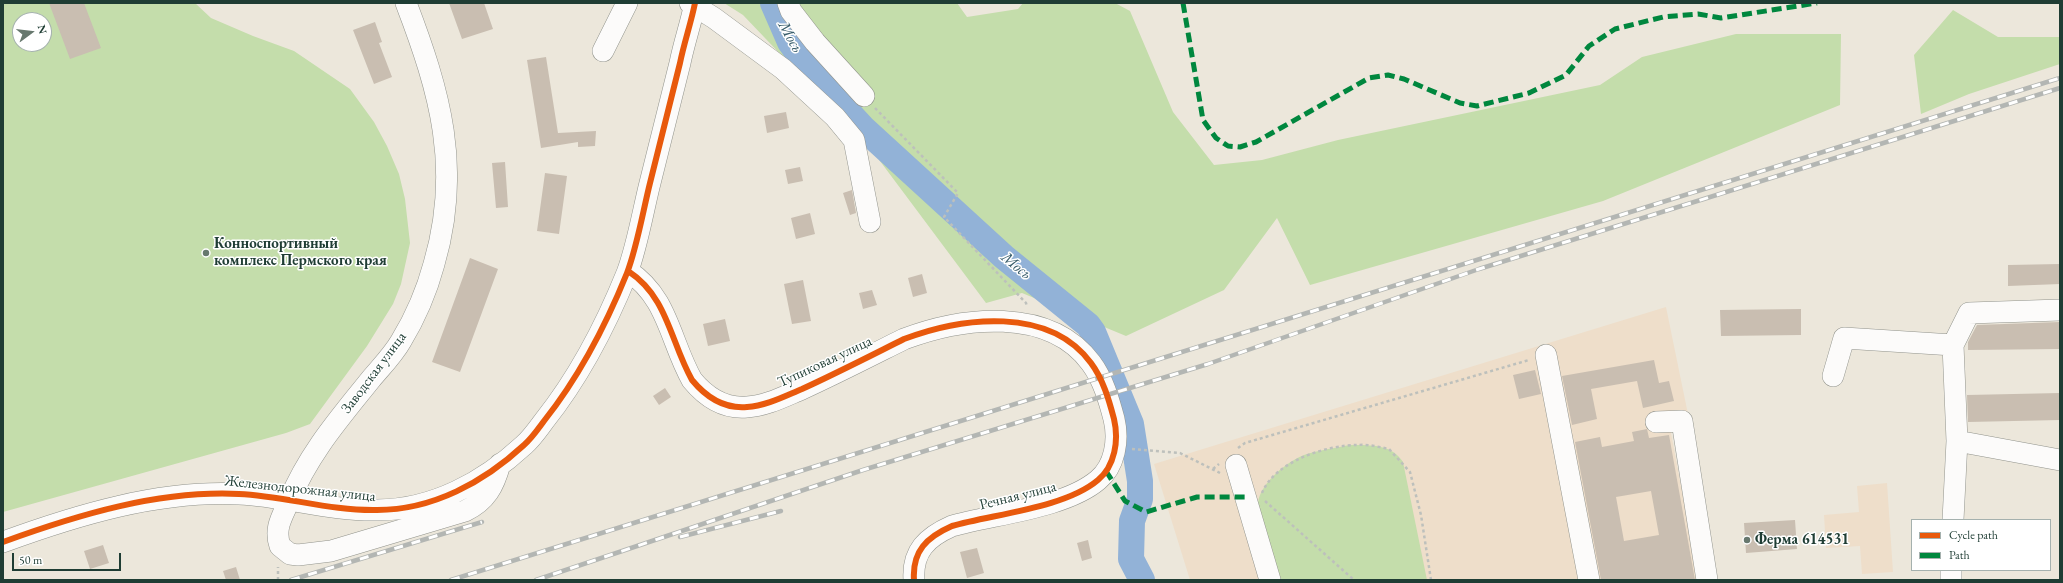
<!DOCTYPE html>
<meta charset="utf-8">
<style>
body{margin:0}
#map{position:relative;width:2063px;height:583px;overflow:hidden;background:#ece7db;font-family:"EB Garamond",serif}
canvas{display:block}
.frame{position:absolute;inset:0;border:4px solid #1f3d34;pointer-events:none}
.legend{position:absolute;left:1911px;top:519px;width:140px;height:52px;box-sizing:border-box;background:#fff;border:1px solid #a5b1ae;margin:0;padding:5px 7px;list-style:none;font-size:12px;color:#1f3d34}
.legend li{display:flex;align-items:center;gap:8px;height:20px}
.legend b{width:20px;border:1px solid #a5b1ae}
.north{position:absolute;left:12px;top:12px;width:40px;height:40px;box-sizing:border-box;background:#fff;border:1px solid #a5b1ae;border-radius:50%;rotate:75deg;font-size:11px;font-weight:700;line-height:16px;text-align:center;color:#1f3d34}
.north::after{content:'';display:block;margin:auto;width:14px;height:18px;background:#67786e;clip-path:polygon(50% 0,100% 100%,50% 72%,0 100%)}
.scale{position:absolute;left:12px;top:553px;width:109px;height:18px;box-sizing:border-box;border:2px solid #1f3d34;border-top:0;padding-left:5px;font-size:12px;line-height:14px;white-space:nowrap;color:#1f3d34;-webkit-text-stroke:3px #fff;paint-order:stroke}
</style>
<div id="map">
<canvas width="2063" height="583"></canvas>
<div class="frame"></div>
<ul class="legend">
<li><b style="height:5px;background:#e8590c"></b>Cycle path</li>
<li><b style="height:5px;background:#00873e"></b>Path</li>
</ul>
<div class="north">N</div>
<div class="scale">50 m</div>
</div>
<script>
const context = document.querySelector('canvas').getContext('2d');
context.lineJoin = 'round';
function fillPath(path, color) { context.fillStyle = color; context.fill(path, 'evenodd'); }
function strokePath(path, color, width, dash) { context.strokeStyle = color; context.lineWidth = width; context.lineCap = dash ? 'butt' : 'round'; context.setLineDash(dash || []); context.stroke(path); }
function label(font, color, halo, rows, align = 'center') {
  context.font = font + ' "EB Garamond",serif'; context.lineWidth = 3; context.setLineDash([]); context.textBaseline = 'middle'; context.strokeStyle = halo; context.fillStyle = color; for (const [text, x, y, turn = 0] of rows) {
    context.save(); context.translate(x, y); context.rotate((+turn || 0) * Math.PI / 180); context.textAlign = isNaN(turn) ? turn : align; if (halo) context.strokeText(text, 0, 0); context.fillText(text, 0, 0); context.restore();
  }
}
fillPath(new Path2D(`
 M1666,307L1690,424L1670,428L1699,580H1190L1154,464Z
 M1887,483L1893,572L1862,574L1860,546L1826,548L1824,515L1859,512L1857,486Z`), '#eedeca');
fillPath(new Path2D(`
 M3,3H195L211,18L253,36L294,51L350,89L374,122L387,146L399,174L405,199L410,243L401,284L393,304L367,346L310,424L286,433L3,512ZM20,20H44V44H20Z
 M724,3H957L967,17L1018,9L1023,3H1115L1130,11L1173,112L1214,165L1262,160L1338,140L1600,85L1642,57L1736,34H1841L1840,105L1603,201L1310,285L1277,218L1224,290L1126,336L1022,293L986,303L871,149L743,15Z
 M1953,10L1998,37H2060V64L1969,94L1921,114L1914,55Z
 M1350,445C1370,445 1392,444 1403,462L1427,580H1280L1258,503C1260,484 1286,462 1304,455C1319,450 1335,448 1350,445Z`), '#c4ddab');
strokePath(new Path2D(`
 M773,3L790,42L814,75L863,128L1004,257L1088,325L1093,332L1131,424L1140,481V499L1132,521L1131,559L1142,580`), '#92b2d7', 26);
fillPath(new Path2D(`
 M49,3H84L101,48L70,59Z
 M449,3H484L493,29L462,39Z
 M375,22L382,42L379,43L392,77L374,84L353,30Z
 M546,57L558,133L596,131L595,146L578,147V142L541,148L527,60Z
 M786,112L789,128L767,133L764,116Z
 M505,162L508,207L496,208L492,163Z
 M800,167L803,181L788,184L785,170Z
 M545,173L567,176L559,234L537,231Z
 M852,190L856,213L850,215L843,193Z
 M810,213L815,234L796,239L791,218Z
 M470,258L498,269L460,372L432,362Z
 M2060,264V284L2008,286V265Z
 M922,274L927,293L913,297L908,278Z
 M803,280L811,321L792,324L784,284Z
 M872,290L877,305L863,309L859,293Z
 M1801,309V335L1721,336L1720,310Z
 M725,319L730,341L708,346L703,324Z
 M2060,322V349L1968,350V342L1977,325Z
 M1654,360L1659,383L1669,381L1674,401L1643,408L1637,381L1591,389L1597,419L1572,425L1562,376Z
 M1535,370L1541,394L1519,399L1513,375Z
 M665,388L671,397L659,405L653,396Z
 M2060,393V420L1968,422L1967,395Z
 M1647,429L1649,438L1669,435L1695,580H1601L1575,442L1600,437L1602,447L1634,441L1632,432ZM1651,491L1659,535L1624,541L1616,497Z
 M1795,520L1797,549L1746,553L1744,523Z
 M1088,540L1092,558L1082,561L1077,543Z
 M103,545L109,563L90,569L84,551Z
 M977,548L984,573L967,578L960,552Z
 M236,567L240,580H226L223,571Z`), '#c9beb1');
const minor = new Path2D(`
 M406,3C440,92 462,168 434,264C427,290 415,318 401,341C393,355 381,367 371,379C339,419 309,453 289,501C282,517 274,528 280,546L290,554L298,555L331,551L465,511C486,501 494,486 500,464
 M690,3L714,18L783,69L835,117L854,140L870,222
 M788,3L791,11L815,42L864,96
 M603,51L627,3
 M628,271C668,297 670,341 692,380C706,397 724,409 747,407C766,406 785,396 802,389C837,373 870,356 904,339C962,317 1049,306 1091,363C1103,379 1109,400 1114,419C1119,440 1115,466 1098,480C1065,508 994,514 952,526C927,537 912,551 914,580
 M1953,345L1957,441L1953,520
 M1546,355L1589,580
 M1833,376L1844,338L1953,345L1969,313L2060,310
 M1656,422L1682,421L1707,580
 M1957,441L2060,460
 M1236,465L1270,580
 M3,542C77,515 159,490 239,494C285,496 330,511 377,510C433,510 484,482 524,445C532,438 538,429 544,421C579,377 606,325 627,273C637,247 643,211 650,183C660,143 670,103 680,63C684,43 691,23 695,3
 M1951,580V570`);
strokePath(minor, '#91938c', 22);
strokePath(new Path2D(`
 M875,108L958,193L944,217L1026,303L1027,307
 M1238,448L1245,443L1529,360
 M1132,449L1180,453L1220,473
 M1213,469L1219,464
 M1262,493C1275,461 1327,445 1358,445C1368,444 1379,447 1389,449L1410,472L1421,515L1431,580
 M1265,501L1354,580
 M278,580V567`), '#bdc0bc', 2.5, [3, 3]);
strokePath(minor, '#fcfbfa', 21);
const rail = new Path2D(`
 M680,537L781,511
 M291,580L482,522
 M451,580L2060,78
 M536,580L863,470L1208,364L1479,269L2060,88`);
strokePath(rail, '#b3b6b3', 4.5);
strokePath(rail, '#fff', 3, [9]);
strokePath(new Path2D(`
 M1183,3L1203,120L1216,138L1228,146L1240,147L1256,142L1369,78L1388,75L1404,79L1460,103L1477,106L1529,93L1566,75L1589,46L1615,29L1663,17L1698,14L1721,18L1817,3
 M1106,471L1125,501L1146,512L1197,497H1246`), '#00873e', 5, [10, 5]);
strokePath(new Path2D(`
 M628,271C668,297 670,341 692,380C706,397 724,409 747,407C766,406 785,396 802,389C837,373 870,356 904,339C962,317 1049,306 1091,363C1103,379 1109,400 1114,419C1119,440 1115,466 1098,480C1065,508 994,514 952,526C927,537 912,551 914,580
 M3,542C77,515 159,490 239,494C285,496 330,511 377,510C433,510 484,482 524,445C532,438 538,429 544,421C579,377 606,325 627,273C637,247 643,211 650,183C660,143 670,103 680,63C684,43 691,23 695,3`), '#e8590c', 6);
for (const [x, y, r, color] of [
 [206,253,4,"#67786e"],
 [1747,540,4,"#67786e"]
]) { const dot = new Path2D(); dot.arc(x, y, r, 0, 2 * Math.PI); context.fillStyle = color; context.fill(dot); strokePath(dot, '#fff', 1.5); }
label('bold 15px', '#1f3d34', '#fff', [
 ["Конноспортивный",214,244],
 ["комплекс Пермского края",214,261],
 ["Ферма 614531",1755,540]
], 'left');
label('15px', '#1f3d34', '#fff', [
 ["Тупиковая улица",825,362,-25],
 ["Заводская улица",374,373,-53],
 ["Железнодорожная улица",300,489,6],
 ["Речная улица",1018,496,-14]
]);
label('italic 16px', '#3a5e6c', '#fff', [
 ["Мось",790,37,61],
 ["Мось",1016,266,39]
]);
</script>
